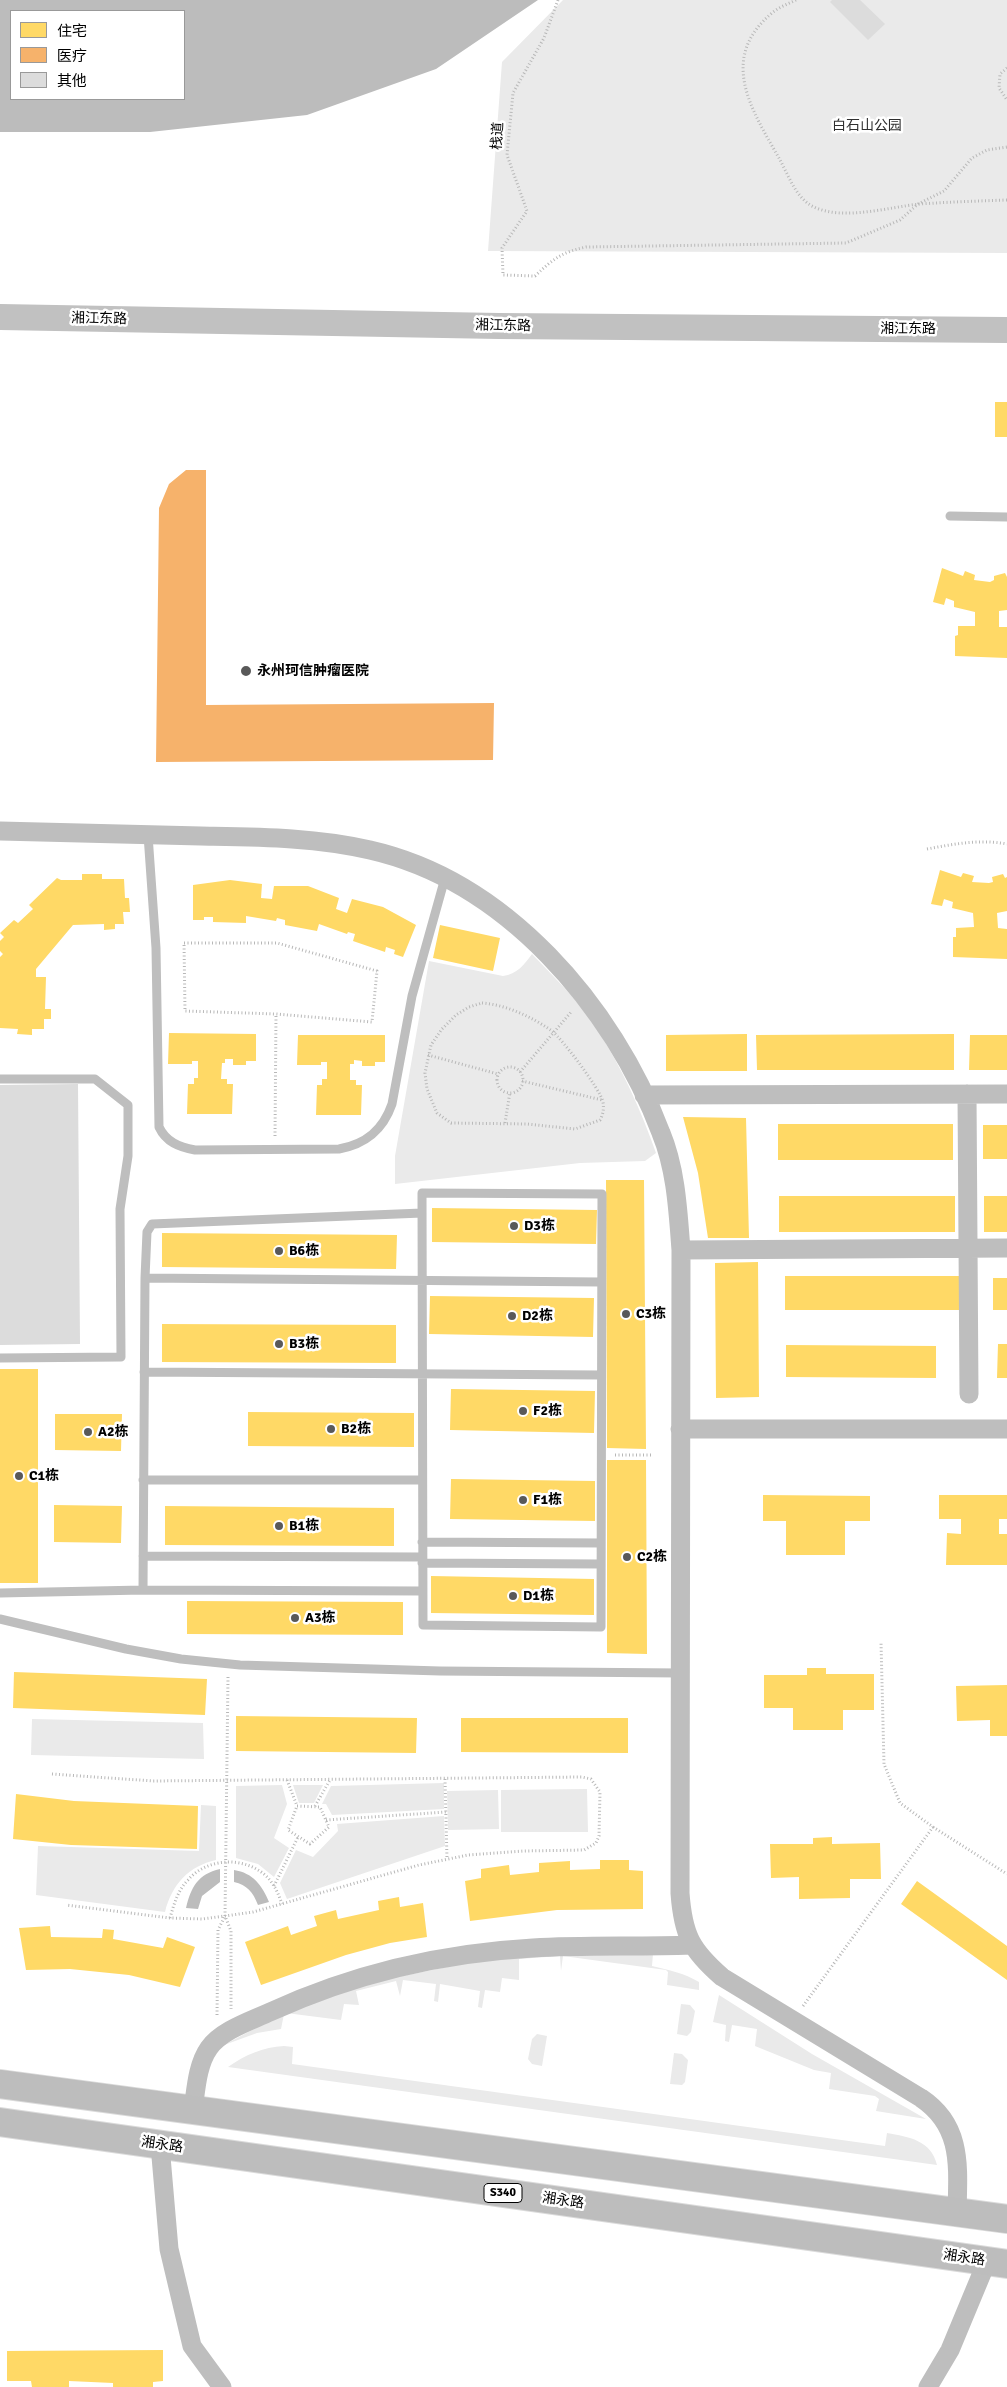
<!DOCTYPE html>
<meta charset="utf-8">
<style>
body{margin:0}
#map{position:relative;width:1007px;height:2387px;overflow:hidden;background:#fff;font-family:Signika,"Noto Sans SC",sans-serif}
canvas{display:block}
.legend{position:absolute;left:10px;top:10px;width:175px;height:90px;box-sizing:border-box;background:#fff;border:1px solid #999;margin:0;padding:6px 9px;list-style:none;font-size:15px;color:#000}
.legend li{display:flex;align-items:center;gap:10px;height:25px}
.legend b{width:25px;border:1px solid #999}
</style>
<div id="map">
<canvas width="1007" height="2387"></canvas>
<ul class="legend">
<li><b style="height:14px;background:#ffd966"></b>住宅</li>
<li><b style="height:14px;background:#f6b26b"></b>医疗</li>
<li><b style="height:14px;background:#dcdcdc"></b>其他</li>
</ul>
</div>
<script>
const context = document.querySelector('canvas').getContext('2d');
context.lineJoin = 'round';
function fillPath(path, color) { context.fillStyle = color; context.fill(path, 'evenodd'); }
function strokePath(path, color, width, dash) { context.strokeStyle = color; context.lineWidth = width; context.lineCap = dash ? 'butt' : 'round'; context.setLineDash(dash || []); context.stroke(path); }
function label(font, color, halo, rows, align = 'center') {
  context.font = font + ' Signika,"Noto Sans SC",sans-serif'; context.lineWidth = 5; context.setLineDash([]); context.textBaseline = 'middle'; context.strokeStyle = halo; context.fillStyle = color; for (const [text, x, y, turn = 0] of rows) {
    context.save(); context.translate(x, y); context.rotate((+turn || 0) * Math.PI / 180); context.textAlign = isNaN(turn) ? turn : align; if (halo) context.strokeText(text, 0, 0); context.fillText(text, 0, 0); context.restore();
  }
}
fillPath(new Path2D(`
 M563,0H1007V253L488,251L502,62Z
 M532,954C555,978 579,1001 597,1029C622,1068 641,1110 656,1153L645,1161L580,1163L395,1184V1156L429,961L503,976C517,974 524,965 532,954Z
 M32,1719L203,1723L204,1759L31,1755Z
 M444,1783V1809L332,1815L326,1804H322L331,1786Z
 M282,1785L287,1804L274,1838L289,1848L274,1877L258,1864L236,1858V1786Z
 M293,1785H323L314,1803H299Z
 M587,1789L588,1832H501V1790Z
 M498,1790L499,1829L448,1830L447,1791Z
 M201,1805L216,1806V1860C189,1866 172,1884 165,1912L36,1895L38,1846L199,1851Z
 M444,1816L445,1846L287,1899L280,1883L296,1850L313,1857L338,1831L337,1824Z
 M653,1954L652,1966C669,1970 684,1973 699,1982V1990L667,1985L668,1972L666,1970L563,1956L561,1971L560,1956L519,1959V1980L502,1978L500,1992L485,1990L482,2008L478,2007L480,1991L440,1984L438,2002L434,2001L436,1984L403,1980L400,1996L396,1981L356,1991L359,2005L344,2004L341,2020L286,2013L284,2014L281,2029L257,2033L224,2045L301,2004L362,1984L497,1957Z
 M719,1995L812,2054L926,2119L876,2111L879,2099L875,2096L829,2089L831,2073L814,2070L755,2046L757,2029L732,2025L729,2042L725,2041L726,2025L713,2022Z
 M681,2004L690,2005L695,2011L691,2032L687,2036L677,2034Z
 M537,2034L547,2036L542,2066L532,2064L528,2059L532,2039Z
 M284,2046L293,2047L292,2064L885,2146L887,2133C909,2137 931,2140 937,2165L228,2067C245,2055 263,2047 284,2046Z
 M674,2053L682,2054L688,2060L685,2082L682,2085L670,2084Z`), '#eaeaea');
fillPath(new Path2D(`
 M0,0H538L436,69L307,115L150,132H0ZM184,11V99H11V11Z
 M220,1869V1882L202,1896L198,1909L186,1908C191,1887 198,1874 220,1869Z
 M234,1870C253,1873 262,1885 269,1902L258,1905C253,1892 247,1885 234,1882Z`), '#bcbcbc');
fillPath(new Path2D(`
 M995,402H1007V437H995Z
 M942,568L963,576L965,571L975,575L974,580L990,582L994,580V576L1005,573L1007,577V610L999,611V627H1007V658L955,656V636L958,635V626H975V612L954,607V601L946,598L944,605L933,602Z
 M940,870L961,877L963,873L974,876L972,882L989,883L993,882L992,877L1003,874L1005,878L1007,877V911L997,913L998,928L1007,929V959L953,957V937H956V928L974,927L973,913L952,908L953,902L944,899L942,906L931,904Z
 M82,874H102V879H124L125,898H129L130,912H123L124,924H115V929L104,930V924L73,925L36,969V977H46L45,1009H51V1019H44V1029H32V1035L17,1034L18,1029L0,1028V957L3,954L0,951V941L4,937L0,933L14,920L18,923L33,909L29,905L57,878L61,880H82Z
 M230,880L262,884L261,898L272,899L274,886H308L339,898L336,909L347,913L352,899L383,907L416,925L403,957L394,954L395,950L386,947L385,952L353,941L355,934L348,932L347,934L319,924L317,931L285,925V920L277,918L276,921L246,916V923L213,922V917H204V920H193V885Z
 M440,925L500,938L493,971L433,958Z
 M169,1033L256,1034V1061H246V1065H233V1059H225V1063H222L221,1079H227V1084H233L232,1114H187L188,1084H194V1078H198V1061H192V1064H168Z
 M747,1034V1071H666V1035Z
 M954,1034V1070H757L756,1035Z
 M298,1035H385V1062H375V1066H362V1061L354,1060V1064H350V1080H356V1085H362L361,1115H316L317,1085H322V1079H327V1062H321V1065H297Z
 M970,1035H1007V1070H969Z
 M683,1117L746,1118L749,1238H708L698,1173Z
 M778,1124H953V1160H778Z
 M983,1125H1007V1159H983Z
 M606,1180H644L646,1449L607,1448Z
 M779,1196H955V1232H779Z
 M984,1196H1007V1232H984Z
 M432,1208L597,1210L596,1244L432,1242Z
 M162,1233L397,1235L396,1269L162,1267Z
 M758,1262L759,1397L716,1398L715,1263Z
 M785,1276H960V1310H785Z
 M993,1278H1007V1310H993Z
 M430,1296L594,1298L593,1337L429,1334Z
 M162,1324L396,1325V1363L162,1362Z
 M998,1344H1007V1378H997Z
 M786,1345L936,1346V1378L786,1377Z
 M0,1369H38V1583H0Z
 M451,1389L595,1391L594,1433L450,1430Z
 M248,1412L414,1413V1447L248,1446Z
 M55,1414H122L121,1451L55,1450Z
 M607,1460H646L647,1654L607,1653Z
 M451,1479L595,1481V1521L450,1519Z
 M763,1495L870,1496V1521H845V1555H786V1521H763Z
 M939,1495H1007V1519H999V1534H1007V1565H946L947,1533L961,1534V1519H939Z
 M54,1505L122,1506L121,1543L54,1542Z
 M165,1506L394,1508V1546L165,1545Z
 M431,1576L594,1579V1615L431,1613Z
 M187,1601L403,1602V1635L187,1634Z
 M807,1668H826V1674H874V1710H843V1730H793V1708H764V1675H807Z
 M14,1672L207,1679L205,1715L13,1708Z
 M1007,1685V1736H990V1720L957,1721L956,1686Z
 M236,1716L417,1718L416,1753L236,1751Z
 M461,1718H628V1753L461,1752Z
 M16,1794L74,1801L198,1806L197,1849L71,1845L13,1839Z
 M832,1837V1844L880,1843L881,1879H850V1898L799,1899V1877L771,1878L770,1844H813V1838Z
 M600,1860H629V1870L643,1871V1909L557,1910L470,1921L465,1881L481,1878V1869L509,1865L510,1875L539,1872V1863L570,1861V1870L600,1869Z
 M917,1881L1007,1946V1980L901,1904Z
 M399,1897L400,1907L423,1903L427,1937L390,1943L346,1955L261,1985L245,1942L288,1926L291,1935L317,1926L314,1916L336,1910L338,1919L379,1910L378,1901Z
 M50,1926L51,1937L102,1938L103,1929L114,1930L113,1939L163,1948L167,1937L195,1947L180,1987L129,1975L70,1969L26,1970L19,1928Z
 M163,2350V2381L153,2382V2387H113V2383L69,2381V2387H32L31,2381H7V2351Z`), '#ffd966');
fillPath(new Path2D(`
 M186,470H206V705L494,703L493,760L156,762L159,508L169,484Z`), '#f6b26b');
fillPath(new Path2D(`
 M832,0H860L885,24L868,40L830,2Z
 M78,1084L80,1344L0,1345V1085Z`), '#dcdcdc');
const primary = new Path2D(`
 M0,2084L1007,2219
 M0,2122L1007,2264`);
strokePath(primary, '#dbdbdb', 30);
strokePath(new Path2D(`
 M558,0L544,38L513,93L507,155L527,211L502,248L503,275L535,276C553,259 562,252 586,247L846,243L900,220L918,204L944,191L972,158L987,150L1007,147
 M796,0C788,4 779,7 772,13C718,58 751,109 779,158C788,174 796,199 814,207C843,221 889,207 920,204C949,202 978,201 1007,200
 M1007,68L1000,74L999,88L1007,100
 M927,849C954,844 980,839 1007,844
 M184,943H277L377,971L372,1022L276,1014L185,1011Z
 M482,1003C507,1005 532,1017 552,1031C563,1040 600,1089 603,1102C604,1109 603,1115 600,1120L575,1129L527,1124L451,1123L437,1113L427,1089L425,1073L431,1045L442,1029L456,1015L469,1007Z
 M428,1055L498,1074
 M497 1080a13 13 0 1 1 26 0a13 13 0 1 1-26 0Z
 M520,1072L572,1011
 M522,1081L602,1100
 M505,1123L510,1092
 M275,1136L276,1014
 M615,1455H652
 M228,1677L225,1916L231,1931V2009
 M52,1774L153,1781L582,1777L591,1779L600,1792L599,1836L596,1843L584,1850L524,1851L468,1855L419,1865L253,1912L225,1916L202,1919L170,1918L66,1905
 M445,1779L447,1859
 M287,1780L297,1806
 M297,1806L320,1807L329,1827L310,1844L288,1830Z
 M315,1806L330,1780
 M326,1820L446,1812
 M933,1827L1007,1874
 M274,1886L298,1837
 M170,1918C174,1904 178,1890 188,1880C207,1858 243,1856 265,1875C274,1883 278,1893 282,1904
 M803,2006L933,1827L900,1803L884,1764L881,1642
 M217,2015L218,1930L225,1916`), '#b8b8b8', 3, [1, 2.5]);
strokePath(new Path2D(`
 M950,516L1007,517
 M148,835L156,948L159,1127C166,1142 179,1147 195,1150L339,1149C366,1144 383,1130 392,1104L412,996L445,878
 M0,1079H95L128,1105V1156L120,1209L121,1357L0,1358
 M422,1193L602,1194L601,1627L423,1625Z
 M145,1278L600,1282
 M144,1372L600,1375
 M143,1480H422
 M422,1542L601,1543
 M143,1556L422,1557
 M422,1563L601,1564
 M143,1590L422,1591
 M0,1593L143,1590L145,1278L147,1232L152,1224L422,1213
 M0,1619L126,1649L181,1659L240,1665L440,1671L680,1673`), '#bebebe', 9);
strokePath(new Path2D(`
 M0,831C67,833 134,834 201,836C257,837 315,837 370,850C506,881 613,1006 661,1133C676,1169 678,1211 681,1250L680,1893C683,1935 691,1950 722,1977L921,2098C963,2126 958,2167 957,2212
 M967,1094L969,1394
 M644,1095L1007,1094
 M681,1250L1007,1248
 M680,1429H1007
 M193,2110C196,2090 197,2065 209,2048C222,2030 251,2021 270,2012C353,1974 442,1953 533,1948C585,1945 638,1947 691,1945
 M160,2145L169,2249L192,2346L222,2387
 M928,2387L950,2350L987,2261`), '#bebebe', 19);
strokePath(new Path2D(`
 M0,317L499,326L1007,330`), '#c1c1c1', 26);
strokePath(primary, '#bdbdbd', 28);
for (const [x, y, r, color] of [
 [246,671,6,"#595959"],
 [514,1226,5,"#595959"],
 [279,1251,5,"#595959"],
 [626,1314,5,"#595959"],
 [512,1316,5,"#595959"],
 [279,1344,5,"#595959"],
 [523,1411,5,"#595959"],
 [331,1429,5,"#595959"],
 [88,1432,5,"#595959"],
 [19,1476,5,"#595959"],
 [523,1500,5,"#595959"],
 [279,1526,5,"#595959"],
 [627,1557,5,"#595959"],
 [513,1596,5,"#595959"],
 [295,1618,5,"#595959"]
]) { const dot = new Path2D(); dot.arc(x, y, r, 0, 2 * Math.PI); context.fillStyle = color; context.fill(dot); strokePath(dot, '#fff', 2); }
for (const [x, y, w] of [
 [503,2193,38]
]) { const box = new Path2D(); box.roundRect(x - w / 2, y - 9.5, w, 19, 4); context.fillStyle = '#fff'; context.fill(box); strokePath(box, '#000', 1); }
label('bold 12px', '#000', null, [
 ["S340",503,2193]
]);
label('14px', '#2f2f2f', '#fff', [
 ["白石山公园",867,126]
]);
label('14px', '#000', '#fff', [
 ["栈道",498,136,-86],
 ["湘江东路",99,319,1],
 ["湘江东路",503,326,1],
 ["湘江东路",908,329],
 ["湘永路",162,2145,8],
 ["湘永路",563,2201,8],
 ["湘永路",964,2258,8]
]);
label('bold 14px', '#000', '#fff', [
 ["永州珂信肿瘤医院",257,671],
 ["D3栋",524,1226],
 ["B6栋",289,1251],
 ["C3栋",636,1314],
 ["D2栋",522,1316],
 ["B3栋",289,1344],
 ["F2栋",533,1411],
 ["B2栋",341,1429],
 ["A2栋",98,1432],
 ["C1栋",29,1476],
 ["F1栋",533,1500],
 ["B1栋",289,1526],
 ["C2栋",637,1557],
 ["D1栋",523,1596],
 ["A3栋",305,1618]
], 'left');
</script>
